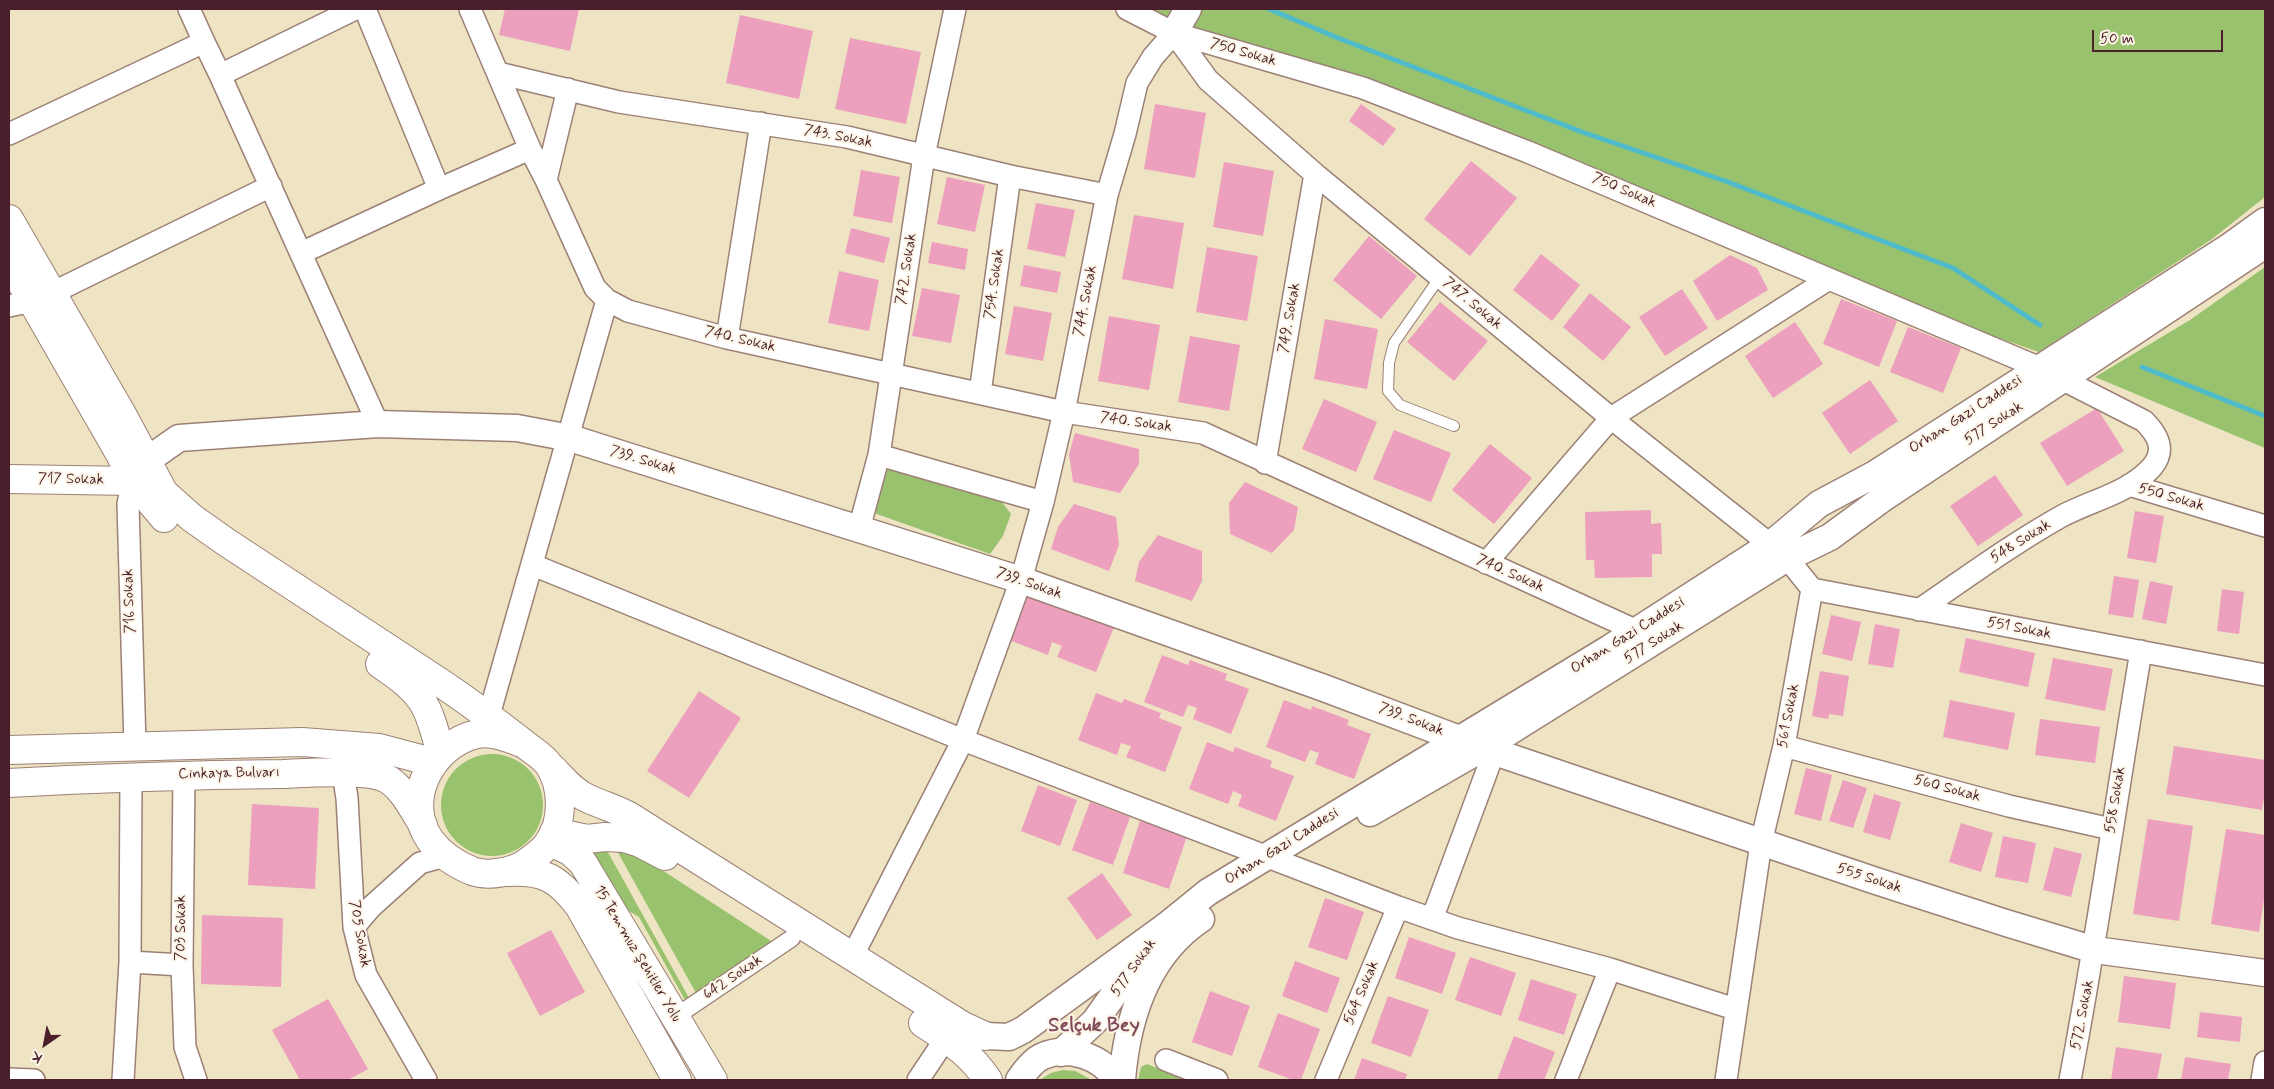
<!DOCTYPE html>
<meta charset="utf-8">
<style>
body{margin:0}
#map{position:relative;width:2274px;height:1089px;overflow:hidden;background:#eee3c2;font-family:Mynerve,sans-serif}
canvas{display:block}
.frame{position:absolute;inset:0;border:10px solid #4a1f2b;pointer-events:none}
.north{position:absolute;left:20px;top:1019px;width:50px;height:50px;-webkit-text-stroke:4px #fcf5e5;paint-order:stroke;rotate:213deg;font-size:14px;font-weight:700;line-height:20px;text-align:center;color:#4a1f2b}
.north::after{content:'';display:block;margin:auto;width:18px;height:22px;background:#4a1f2b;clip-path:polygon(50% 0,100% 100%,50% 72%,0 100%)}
.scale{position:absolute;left:2092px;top:30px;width:131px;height:22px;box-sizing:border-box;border:2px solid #4a1f2b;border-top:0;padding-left:6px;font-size:15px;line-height:18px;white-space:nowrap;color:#4a1f2b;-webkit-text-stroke:4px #fcf5e5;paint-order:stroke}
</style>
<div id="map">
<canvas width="2274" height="1089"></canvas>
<div class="frame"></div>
<div class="north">K</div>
<div class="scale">50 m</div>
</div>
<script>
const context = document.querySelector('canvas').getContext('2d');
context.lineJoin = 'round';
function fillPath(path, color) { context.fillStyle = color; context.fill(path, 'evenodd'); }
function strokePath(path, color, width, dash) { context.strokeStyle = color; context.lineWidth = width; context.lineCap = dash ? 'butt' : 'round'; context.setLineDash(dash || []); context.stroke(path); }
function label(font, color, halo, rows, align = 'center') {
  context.font = font + ' Mynerve,sans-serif'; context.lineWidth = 4; context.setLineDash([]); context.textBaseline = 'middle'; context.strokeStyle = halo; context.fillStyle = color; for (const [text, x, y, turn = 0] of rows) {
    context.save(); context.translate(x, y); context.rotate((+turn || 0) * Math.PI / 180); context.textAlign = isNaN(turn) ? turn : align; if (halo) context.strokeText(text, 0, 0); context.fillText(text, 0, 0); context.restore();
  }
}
fillPath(new Path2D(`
 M1127,9H2265V197L2212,239L2039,352L1829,279L1712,228Z
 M2265,267V448L2095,377L2190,320Z
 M881,461L999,498L1011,514L1003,536L990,554L871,512Z
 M441 805a51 51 0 1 1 102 0a51 51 0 1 1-102 0Z
 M605,847L689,998L685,1000L639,917L624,908L590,853Z
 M616,849L645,859L771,941L696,993Z
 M1147,1064L1186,1080H1138L1141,1067Z
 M1063,1070L1075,1071L1092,1080H1040L1051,1073Z`), '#98c26e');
strokePath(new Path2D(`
 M1269,9L1338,38L1582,132L1728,182L1953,268L2040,325
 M2142,367L2265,416`), '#4fbbca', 5);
fillPath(new Path2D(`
 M505,9H579L570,51L499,35Z
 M740,15L813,31L799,99L726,83Z
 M850,38L921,52L906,124L835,109Z
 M1155,104L1206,113L1195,178L1144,169Z
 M1361,104L1396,129L1383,146L1349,121Z
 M1471,161L1517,198L1470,256L1424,219Z
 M1224,162L1274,171L1263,236L1213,227Z
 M861,170L900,177L892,223L853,216Z
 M947,177L985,185L975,232L937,224Z
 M1036,203L1075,210L1065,257L1027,249Z
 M1134,215L1184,223L1173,289L1122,279Z
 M851,228L890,238L884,263L845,253Z
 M1369,236L1417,276L1381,319L1333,280Z
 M932,242L968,249L965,270L928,263Z
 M1207,247L1258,256L1247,321L1196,312Z
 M1541,254L1580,285L1552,321L1513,290Z
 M1730,255L1757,268L1768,290L1717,321L1693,281Z
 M1024,265L1061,272L1057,293L1020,286Z
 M839,271L879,280L869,331L828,323Z
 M922,288L960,295L951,343L912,336Z
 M1682,289L1708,328L1665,356L1639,317Z
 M1590,293L1631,327L1603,361L1563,327Z
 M1841,299L1897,321L1879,367L1823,344Z
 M1440,302L1488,341L1454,381L1407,342Z
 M1014,306L1052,313L1043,361L1005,354Z
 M1109,316L1160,325L1149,390L1098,381Z
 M1325,319L1378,329L1367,389L1314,379Z
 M1795,322L1823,364L1773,398L1745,356Z
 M1908,327L1961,348L1943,393L1890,372Z
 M1190,336L1240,345L1229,411L1178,402Z
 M1870,380L1898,421L1850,454L1822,413Z
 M1324,399L1377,422L1356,472L1302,449Z
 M2097,408L2124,451L2067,486L2040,443Z
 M1394,430L1451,453L1431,502L1373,479Z
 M1075,433L1139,449V464L1120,493L1073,482L1069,454Z
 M1490,444L1532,478L1494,524L1452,490Z
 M1995,475L2023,515L1978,546L1950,506Z
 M1245,482L1298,507L1294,530L1272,553L1230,534L1229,503Z
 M1074,504L1116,517L1119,545L1109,571L1051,549L1058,527Z
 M1651,510V524L1661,523L1662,554H1652V577L1595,578L1594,560H1586L1585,512Z
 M2135,511L2164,516L2156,563L2127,558Z
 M1158,535L1202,551V581L1192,601L1135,581L1139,562Z
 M2114,576L2139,580L2133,618L2108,614Z
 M2150,581L2173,586L2166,624L2142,619Z
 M2222,589L2244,592L2239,634L2217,631Z
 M1027,593L1114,627L1096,672L1057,657L1062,646L1052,642L1048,655L1009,640Z
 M1831,615L1861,622L1852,661L1822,654Z
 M1875,624L1900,629L1893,668L1868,664Z
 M1966,638L2035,653L2028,687L1959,672Z
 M1162,655L1188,665L1190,660L1227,674L1225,680L1249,689L1231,734L1193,719L1197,708L1188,705L1183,717L1144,702Z
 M2053,658L2113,669L2105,711L2045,699Z
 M1820,671L1849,676L1843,716L1829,714L1828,719L1812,716Z
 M699,691L741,718L689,798L647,771Z
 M1096,693L1122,703L1124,699L1161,713L1159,718L1182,727L1165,772L1126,757L1131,746L1121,743L1117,755L1078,740Z
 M1284,700L1311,710L1312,706L1349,720L1347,725L1371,734L1354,779L1315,764L1319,753L1310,750L1305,762L1266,747Z
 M1950,700L2015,713L2008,750L1943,737Z
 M2040,719L2100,727L2095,763L2035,755Z
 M1207,742L1233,752L1235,747L1272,761L1270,767L1294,776L1276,821L1238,806L1242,795L1233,791L1228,804L1189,789Z
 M2174,746L2265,760V792L2262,810L2166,794Z
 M1806,768L1832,775L1821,821L1794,814Z
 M1843,780L1867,788L1853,828L1829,821Z
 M1038,785L1077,800L1060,846L1021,831Z
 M1874,794L1901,802L1890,840L1863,832Z
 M1090,802L1130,817L1113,865L1072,850Z
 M252,804L319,808L315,889L248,885Z
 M2148,819L2193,826L2179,921L2133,914Z
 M1140,821L1187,836L1169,889L1123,873Z
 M1961,823L1993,833L1981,872L1949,862Z
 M2226,829L2265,835V893L2259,932L2211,924Z
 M2003,836L2036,843L2028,883L1995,877Z
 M2054,847L2082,854L2071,897L2043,890Z
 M1102,873L1132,915L1097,940L1067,898Z
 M1325,898L1364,912L1347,960L1308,947Z
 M202,915L283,918L281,987L201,984Z
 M551,930L585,992L540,1016L507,953Z
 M1409,937L1456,953L1442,994L1395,978Z
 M1470,957L1516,973L1501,1016L1455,1000Z
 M1295,961L1340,978L1327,1013L1282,996Z
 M2124,976L2176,983L2170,1029L2118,1022Z
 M1531,979L1577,994L1564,1035L1518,1020Z
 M1210,991L1250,1006L1232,1056L1192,1042Z
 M1388,996L1429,1010L1411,1057L1371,1043Z
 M328,999L368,1069L348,1080H300L272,1030Z
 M2200,1012L2242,1017L2240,1042L2197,1037Z
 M1278,1013L1320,1029L1301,1080H1293L1258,1067Z
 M1514,1036L1555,1052L1544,1080H1497Z
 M2116,1047L2162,1054L2157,1080H2111Z
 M2185,1057L2231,1064L2228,1080H2181Z
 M1362,1058L1407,1074L1405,1080H1354Z`), '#ed9fbe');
const service = new Path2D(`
 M1440,277L1394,343L1389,363L1388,391L1400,405L1454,426`);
const pedestrian = new Path2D(`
 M675,1017L792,938`);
const minor = new Path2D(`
 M189,9L204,42
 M365,9L439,189L530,149L546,180L568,89
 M470,9L530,149
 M1127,9L1174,33L1363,88L1528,152L2040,368L2144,421C2157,434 2167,449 2152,467C2129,493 2092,500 2062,516C2012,544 1966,578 1919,610
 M1174,33L1208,80L1315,174L1611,418L1787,558L1812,589L2265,675
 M498,73L619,102L847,137L1010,176L1107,195
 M220,75L378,424
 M9,134L204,42L220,75L355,9
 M546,180L595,288L607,300L628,311L727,338L1064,412L1203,433L1637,631
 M301,253L439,189
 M9,306L33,301L52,293L271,186
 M727,338L761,123
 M980,393L1010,176
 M879,455L1043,502
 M1265,463L1315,174
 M2129,485L2265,526
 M859,529L879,455L924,156L955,9
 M1486,563L1611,418L1829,279
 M533,565L963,740L1398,907L1458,928L1610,969L1735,1009
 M489,715L607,300
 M135,745L128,504L133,481L139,473
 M1784,746L2009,806L2111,829
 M343,773L347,798L354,927L366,975L426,1080
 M184,775L182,965L185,1047L196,1080
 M1432,919L1494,752
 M354,927L371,907L420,863L445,856
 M853,955L963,740L1021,580L1043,502L1064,412L1107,195L1125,134L1137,83L1153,57L1174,33
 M130,962L182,965
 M1166,1060L1217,1080
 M9,1079L34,1080
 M123,1080L130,962L131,776
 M918,1080L946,1038
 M1326,1080L1398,907
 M1566,1080L1610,969
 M1726,1080L1761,843L1784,746L1812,589
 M2070,1080C2097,938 2117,794 2141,651
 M2262,1080L2265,1062`);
const tertiary = new Path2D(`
 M1174,33L1188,9
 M146,461L179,438L378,424L517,428L570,438L1021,580L1324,688L1483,748L1873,880L2006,923L2095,950L2265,973
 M1370,813L1488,745L1787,558L1830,537L1882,499L2265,245
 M985,1036L1009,1037L1023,1030L1166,926L1208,892L1610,648L1770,545L1819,504L1875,474L2229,247L2265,221
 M1061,1053L1095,1021L1146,949
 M1019,1080C1025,1071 1033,1060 1043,1056C1068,1045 1103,1057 1116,1080
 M1122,1080C1127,1019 1147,955 1201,919`);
const secondary = new Path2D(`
 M9,219L123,416L164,493L192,518L226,542C297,589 369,636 441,683C469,702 495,721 522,742C531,750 542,755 549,765C563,786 564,821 549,842C545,849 536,856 529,861C516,872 488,877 472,871C455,864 441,855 430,840C402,800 432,744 477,734C492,731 509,738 524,744
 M9,261L120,454L133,481L164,518
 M9,479L133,481
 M380,664C425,694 427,703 441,754
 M9,750L302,742L379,748L432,762
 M552,768C563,779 574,793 589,799C602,805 616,809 629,816L963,1026L985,1036
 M9,783C100,778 191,775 283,774C306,773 371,768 389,780C404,790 414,811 423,825
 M554,832L587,839L605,837L624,838L640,843L665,856
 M550,842L570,851L583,863L713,1080
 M508,872C543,870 558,878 579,906L677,1080
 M923,1023C950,1041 970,1053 988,1080`);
strokePath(service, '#9c8176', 12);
strokePath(pedestrian, '#9c8176', 19);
strokePath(minor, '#9c8176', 24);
strokePath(tertiary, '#9c8176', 29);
strokePath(secondary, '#9c8176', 30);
strokePath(service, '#fff', 10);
strokePath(pedestrian, '#fff', 16);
strokePath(minor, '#fff', 21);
strokePath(tertiary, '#fff', 26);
strokePath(secondary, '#fff', 28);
label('15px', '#4a1f2b', '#fcf5e5', [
 ["750 Sokak",1243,53,16],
 ["743. Sokak",838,137,11],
 ["750 Sokak",1624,191,23],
 ["742. Sokak",907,269,-81],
 ["754. Sokak",995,284,-82],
 ["744. Sokak",1086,301,-79],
 ["747. Sokak",1472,304,40],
 ["749. Sokak",1290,318,-80],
 ["740. Sokak",740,340,13],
 ["Orhan Gazi Caddesi",1966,415,-33],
 ["740. Sokak",1136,423,8],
 ["577 Sokak",1994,424,-33],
 ["739. Sokak",643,461,17],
 ["717 Sokak",71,480,1],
 ["550 Sokak",2171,498,16],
 ["548 Sokak",2021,542,-32],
 ["740. Sokak",1510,574,24],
 ["739. Sokak",1029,584,19],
 ["716 Sokak",130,601,-92],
 ["551 Sokak",2019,629,11],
 ["Orhan Gazi Caddesi",1628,636,-32],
 ["577 Sokak",1654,643,-32],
 ["561 Sokak",1789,716,-79],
 ["739. Sokak",1411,720,21],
 ["Cinkaya Bulvarı",229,774,-1],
 ["560 Sokak",1947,789,15],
 ["558 Sokak",2116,800,-81],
 ["Orhan Gazi Caddesi",1282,847,-32],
 ["555 Sokak",1869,879,18],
 ["703 Sokak",182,928,-90],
 ["705 Sokak",359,934,80],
 ["15 Temmuz Şehitler Yolu",637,954,59],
 ["577 Sokak",1134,968,-54],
 ["642 Sokak",733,978,-34],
 ["564 Sokak",1362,993,-67],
 ["572. Sokak",2083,1015,-79]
]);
label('bold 20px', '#834c5e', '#fcf5e5', [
 ["Selçuk Bey",1094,1027]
]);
</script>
